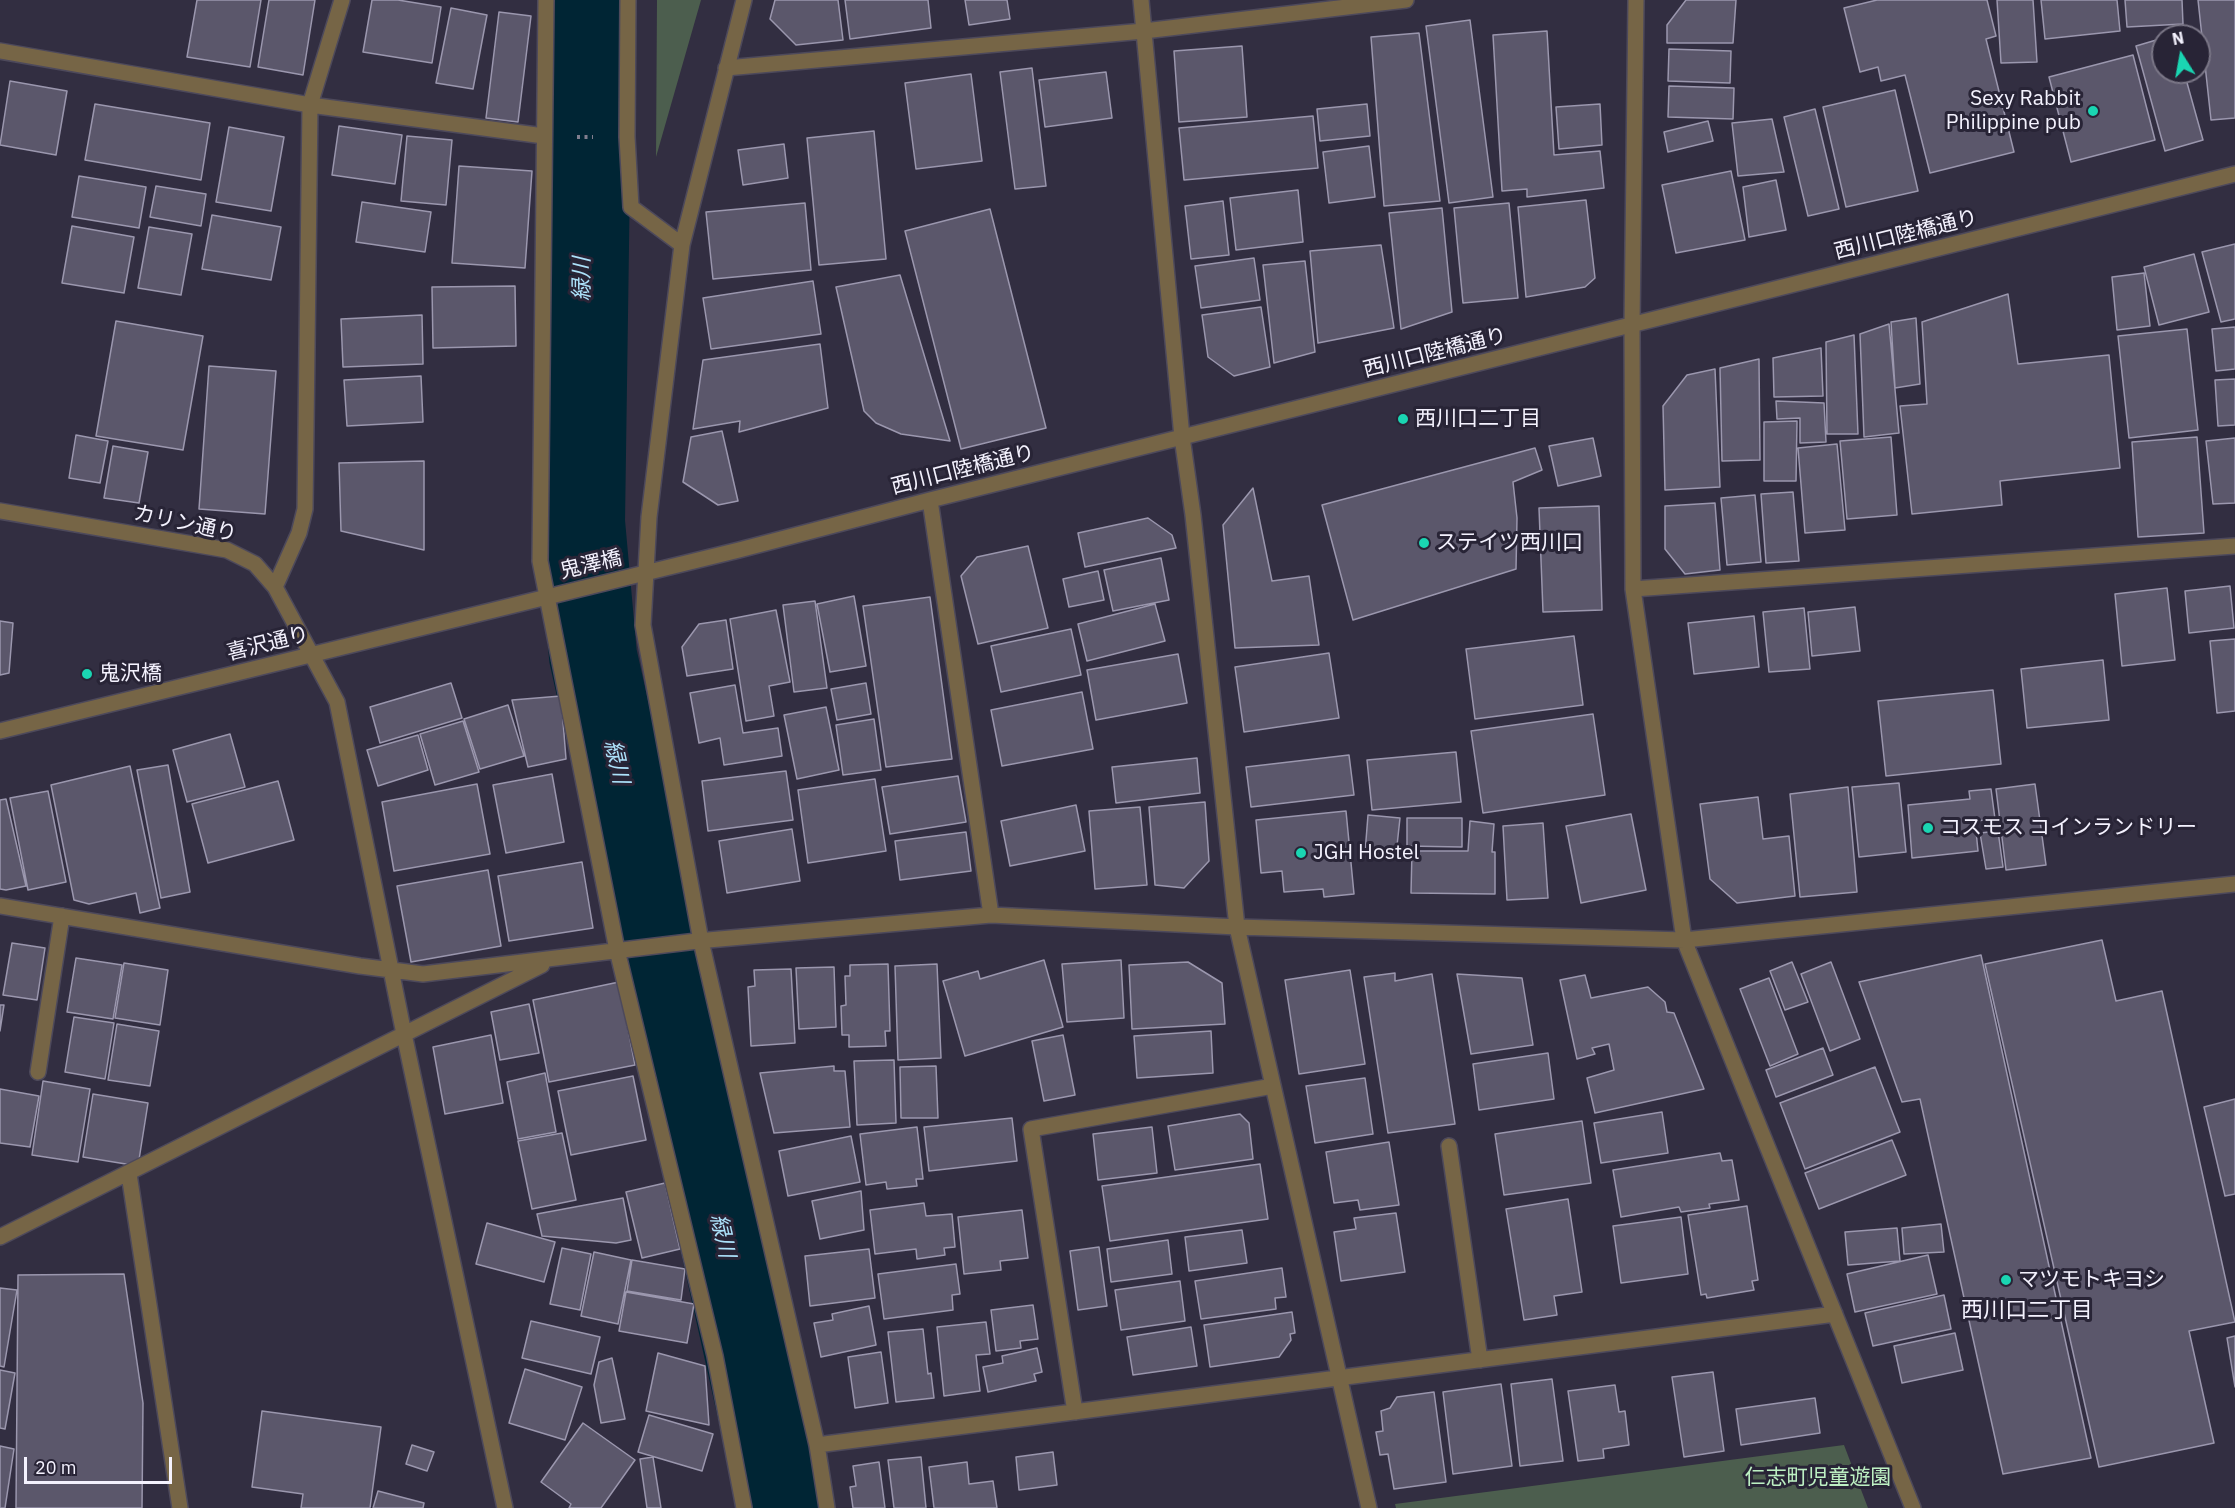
<!DOCTYPE html>
<meta charset="utf-8">
<style>
body{margin:0}
#map{position:relative;width:2235px;height:1508px;overflow:hidden;background:#322e41;font-family:"IBM Plex Sans",sans-serif}
canvas{display:block}
.north{position:absolute;left:2151px;top:24px;width:60px;height:60px;box-sizing:border-box;background:#282436;border:2px solid #7a7686;border-radius:50%;rotate:349deg;font-size:16px;font-weight:700;line-height:24px;text-align:center;color:#f4f2fe}
.north::after{content:'';display:block;margin:auto;width:21px;height:27px;background:#1ad5b2;clip-path:polygon(50% 0,100% 100%,50% 72%,0 100%)}
.scale{position:absolute;left:24px;top:1457px;width:148px;height:27px;box-sizing:border-box;border:3px solid #f4f2fe;border-top:0;padding-left:8px;font-size:18px;line-height:21px;white-space:nowrap;color:#f4f2fe;-webkit-text-stroke:4px #282436;paint-order:stroke}
</style>
<div id="map">
<canvas width="2235" height="1508"></canvas>
<div class="north">N</div>
<div class="scale">20 m</div>
</div>
<script>
const context = document.querySelector('canvas').getContext('2d');
context.lineJoin = 'round';
function fillPath(path, color) { context.fillStyle = color; context.fill(path, 'evenodd'); }
function strokePath(path, color, width, dash) { context.strokeStyle = color; context.lineWidth = width; context.lineCap = dash ? 'butt' : 'round'; context.setLineDash(dash || []); context.stroke(path); }
function label(font, color, halo, rows, align = 'center') {
  context.font = font + ' "IBM Plex Sans","Noto Sans JP",sans-serif'; context.lineWidth = 6; context.setLineDash([]); context.textBaseline = 'middle'; context.strokeStyle = halo; context.fillStyle = color; for (const [text, x, y, turn = 0] of rows) {
    context.save(); context.translate(x, y); context.rotate((+turn || 0) * Math.PI / 180); context.textAlign = isNaN(turn) ? turn : align; if (halo) context.strokeText(text, 0, 0); context.fillText(text, 0, 0); context.restore();
  }
}
fillPath(new Path2D(`
 M657,0H701L656,157Z
 M1844,1445L1868,1508H1396L1395,1504Z`), '#4c5e4e');
strokePath(new Path2D(`
 M585,0L587,107L581,522L593,656L783,1508`), '#002534', 88);
const building = new Path2D(`
 M197,0H261L250,67L187,57Z
 M269,0H315L303,75L258,67Z
 M372,0H398L441,7L432,63L363,52Z
 M775,0H838L843,40L796,45L770,19Z
 M845,0H928L931,28L850,39Z
 M965,0H1007L1010,19L969,25Z
 M1686,0H1736L1733,43H1667V25Z
 M1877,0H1987L1996,36L1986,39L2014,152L1930,173L1905,75L1881,81L1878,67L1860,72L1844,8Z
 M1997,0H2033L2037,62L2001,63Z
 M2041,0H2117L2120,31L2045,39Z
 M2125,0H2182L2183,24L2127,27Z
 M2198,0H2235V118L2211,120Z
 M451,8L487,15L473,89L436,83Z
 M499,12L531,16L518,122L486,118Z
 M1470,20L1493,197L1449,203L1426,26Z
 M1547,31L1554,155L1600,151L1604,188L1527,197V189L1502,191L1493,35Z
 M1419,33L1440,201L1384,206L1371,37Z
 M2163,38V72H2184L2203,140L2165,151L2136,46Z
 M1242,46L1247,117L1179,122L1174,51Z
 M1669,49L1731,51L1730,83L1668,81Z
 M2133,55L2155,140L2071,162L2049,77Z
 M1032,68L1046,186L1015,189L1000,72Z
 M1106,72L1112,118L1045,127L1039,80Z
 M971,74L982,161L916,169L905,83Z
 M10,81L67,91L56,155L0,145Z
 M1669,86L1734,88L1733,119L1668,117Z
 M1895,90L1918,191L1846,207L1823,107Z
 M95,104L210,123L201,180L85,160Z
 M1367,104L1370,136L1320,141L1317,109Z
 M1600,104L1602,145L1559,149L1556,107Z
 M1815,109L1839,209L1808,216L1784,117Z
 M1313,116L1318,168L1184,180L1179,128Z
 M1772,119L1784,172L1738,176L1732,123Z
 M1708,121L1713,141L1668,152L1664,132Z
 M339,126L402,135L395,184L332,175Z
 M229,127L284,137L271,211L216,202Z
 M874,131L886,259L819,265L807,138Z
 M407,136L452,140L446,205L401,201Z
 M784,144L788,178L743,185L738,150Z
 M1369,146L1375,197L1329,203L1323,152Z
 M459,166L532,171L525,268L452,263Z
 M1731,171L1745,240L1676,253L1662,185Z
 M79,176L146,187L139,228L72,217Z
 M1776,180L1786,230L1749,237L1743,187Z
 M156,186L206,194L201,226L150,217Z
 M1298,190L1303,242L1236,250L1230,198Z
 M1586,200L1595,278L1585,287L1526,297L1518,207Z
 M1223,201L1229,255L1191,259L1185,206Z
 M362,202L431,212L425,252L356,242Z
 M805,203L811,270L713,279L706,212Z
 M1509,203L1518,298L1463,303L1454,208Z
 M1442,208L1452,312L1401,329L1389,213Z
 M990,209L1046,428L961,449L905,231Z
 M212,215L281,227L271,280L202,269Z
 M72,226L134,237L124,293L62,283Z
 M149,227L192,234L181,295L138,288Z
 M2235,244V319L2221,322L2202,252Z
 M1381,245L1394,328L1318,343L1310,251Z
 M2194,254L2209,312L2159,325L2144,267Z
 M1254,258L1260,300L1201,308L1195,266Z
 M1305,261L1315,352L1274,363L1263,265Z
 M2144,273L2150,326L2117,330L2112,277Z
 M900,275L950,441L901,434L876,423L864,411L836,287Z
 M813,281L821,334L711,349L703,298Z
 M515,286L516,346L433,348L432,287Z
 M2008,294L2018,364L2109,355L2120,468L2000,481L2002,505L1912,514L1900,406L1927,404L1922,322Z
 M1261,307L1270,367L1234,376L1208,357L1202,315Z
 M422,315L423,364L343,367L341,319Z
 M1916,318L1920,384L1895,388L1891,322Z
 M116,321L203,336L183,450L96,436Z
 M1889,324L1899,433L1864,437L1860,334Z
 M2235,327V369L2216,371L2212,329Z
 M2187,329L2198,430L2129,438L2118,336Z
 M1854,335L1858,434H1827L1826,342Z
 M820,344L828,408L739,432L740,421L693,429L703,360Z
 M1821,348L1823,396L1774,397L1773,358Z
 M1759,359L1760,460L1722,461L1720,368Z
 M209,366L276,371L265,514L199,509Z
 M1715,369L1720,487L1665,490L1663,406L1687,375Z
 M421,376L423,422L347,426L344,380Z
 M2235,379V425L2218,426L2215,380Z
 M1776,401L1824,403L1826,442L1800,443V418L1777,419Z
 M1797,421L1796,481H1764V422Z
 M722,431L738,501L718,505L683,482L691,437Z
 M76,435L108,441L100,483L69,478Z
 M1891,437L1897,515L1847,519L1840,441Z
 M2197,437L2204,533L2138,537L2132,442Z
 M1593,438L1601,476L1558,486L1549,446Z
 M2235,438V503L2213,504L2206,441Z
 M1837,444L1845,530L1805,533L1798,448Z
 M113,446L148,452L139,503L104,498Z
 M1535,448L1542,470L1513,482L1517,518L1516,569L1353,620L1322,505Z
 M424,461V550L341,531L339,463Z
 M1253,488L1272,581L1309,576L1319,645L1235,648L1223,525Z
 M1793,492L1799,561L1766,563L1761,494Z
 M1755,495L1761,562L1727,565L1721,498Z
 M1715,503L1720,570L1685,574L1665,549V506Z
 M1599,506L1602,610L1543,612L1539,508Z
 M1148,518L1172,535L1176,548L1085,567L1078,533Z
 M1028,546L1048,628L978,644L961,576L977,557Z
 M1161,558L1169,600L1113,611L1104,570Z
 M1098,571L1104,600L1069,607L1063,579Z
 M2230,586L2234,628L2189,633L2185,591Z
 M2167,588L2175,660L2122,666L2115,594Z
 M854,596L866,666L830,672L817,604Z
 M930,597L952,759L886,767L863,606Z
 M815,601L827,688L794,692L783,605Z
 M1155,604L1165,641L1087,661L1078,624Z
 M1855,607L1860,651L1812,656L1808,612Z
 M1804,608L1810,669L1769,672L1763,612Z
 M776,610L790,682L769,686L774,716L746,721L730,619Z
 M1754,616L1759,667L1694,674L1688,623Z
 M726,620L733,669L687,676L682,647L699,624Z
 M0,621L13,623L9,673L0,675Z
 M1071,629L1081,675L1001,692L991,646Z
 M1574,636L1583,705L1475,719L1466,649Z
 M2235,639V711L2217,713L2210,641Z
 M1329,653L1339,718L1244,732L1235,667Z
 M1178,654L1187,703L1096,720L1087,670Z
 M2103,660L2109,720L2027,728L2021,669Z
 M451,683L462,718L380,743L370,707Z
 M866,683L871,714L837,720L831,689Z
 M735,685L743,733L778,728L782,756L724,765L720,738L699,743L690,693Z
 M1993,690L2001,764L1886,776L1878,701Z
 M1082,692L1093,749L1002,766L991,710Z
 M561,696L566,759L528,767L512,700Z
 M508,705L524,756L480,769L464,719Z
 M826,707L839,770L797,779L784,715Z
 M1593,714L1605,795L1483,813L1471,731Z
 M874,719L881,770L843,775L836,725Z
 M463,721L479,772L435,785L420,734Z
 M230,734L245,787L187,802L173,750Z
 M418,735L428,770L378,786L367,750Z
 M1456,752L1461,802L1372,810L1367,760Z
 M1349,755L1354,795L1251,807L1246,767Z
 M1197,758L1200,793L1116,803L1112,767Z
 M168,765L190,892L161,898L137,770Z
 M130,766L160,908L140,913L136,893L89,904L74,900L51,785Z
 M786,771L793,820L708,831L702,781Z
 M552,774L564,842L506,853L493,785Z
 M958,776L966,822L890,834L882,787Z
 M875,779L886,851L808,863L798,790Z
 M278,781L294,840L208,863L192,804Z
 M1899,783L1906,852L1859,857L1852,787Z
 M477,784L490,854L394,871L382,802Z
 M2035,784L2046,865L2006,870L1996,789Z
 M1848,787L1857,892L1800,897L1790,794Z
 M1991,789L1995,819L1975,821L1978,851L1912,858L1908,805L1970,799L1969,791Z
 M48,791L66,882L28,890L10,798Z
 M1758,797L1763,839L1789,836L1795,896L1737,903L1710,879L1700,804Z
 M6,799L26,886L6,890L0,889V800Z
 M1205,802L1209,861L1184,888L1155,885L1149,807Z
 M1076,805L1085,851L1010,866L1001,821Z
 M1140,807L1147,885L1095,889L1089,811Z
 M1346,811L1354,894L1324,897L1323,889L1284,892L1282,871L1261,873L1256,820Z
 M1631,814L1646,890L1581,903L1566,826Z
 M1368,815L1400,818L1396,855L1365,853Z
 M1407,818H1462V847L1407,846Z
 M1470,821L1494,824L1492,852H1495V894L1411,893L1412,851H1468Z
 M1543,823L1548,898L1507,900L1503,826Z
 M792,829L800,881L727,893L719,841Z
 M1998,831L2003,867L1986,869L1980,833Z
 M966,832L971,871L900,880L895,841Z
 M582,862L593,928L509,941L498,876Z
 M488,870L501,946L411,962L397,886Z
 M2102,940L2116,1001L2162,991L2235,1322L2189,1331L2214,1443L2099,1467L1985,964Z
 M12,943L45,948L37,1000L3,995Z
 M1981,955L2091,1458L2003,1474L1920,1099L1902,1102L1859,982Z
 M76,958L122,965L113,1019L67,1012Z
 M1044,960L1063,1027L965,1056L943,981L978,971L980,979Z
 M1121,960L1124,1018L1067,1022L1062,964Z
 M1188,962L1222,983L1225,1024L1132,1029L1129,965Z
 M1792,962L1808,1002L1785,1010L1770,971Z
 M1831,962L1860,1039L1830,1051L1801,974Z
 M124,963L168,970L160,1025L115,1018Z
 M888,964L890,1031H885L886,1046L849,1047V1035H842L841,1006L846,1005L845,976H850V965Z
 M937,964L941,1058L898,1060L895,966Z
 M834,967L836,1027L799,1029L796,968Z
 M791,969L795,1043L751,1046L748,987L755,986L754,970Z
 M1350,970L1365,1064L1299,1074L1285,980Z
 M1395,973V981L1432,974L1455,1124L1388,1133L1364,977Z
 M1457,974L1522,978L1533,1045L1471,1054Z
 M1585,975L1591,998L1648,987L1665,1002L1667,1012L1674,1013L1704,1089L1595,1113L1587,1078L1614,1070L1609,1044L1592,1048L1595,1054L1577,1059L1560,980Z
 M1769,978L1798,1054L1770,1066L1740,989Z
 M619,982L635,1065L549,1082L533,1000Z
 M529,1004L539,1053L500,1060L491,1012Z
 M0,1005H4L0,1031Z
 M74,1017L114,1023L105,1079L65,1072Z
 M117,1024L159,1031L150,1086L108,1080Z
 M1211,1031L1213,1073L1137,1078L1134,1036Z
 M491,1035L503,1103L445,1114L433,1047Z
 M1063,1035L1075,1095L1044,1101L1032,1041Z
 M1823,1048L1833,1075L1776,1097L1766,1070Z
 M1548,1053L1554,1099L1479,1110L1473,1064Z
 M894,1060L896,1123L857,1125L854,1061Z
 M834,1066V1071H845L850,1127L774,1133L760,1073Z
 M936,1066L938,1118H901L900,1067Z
 M1875,1067L1900,1132L1805,1169L1780,1103Z
 M545,1073L556,1132L518,1139L507,1082Z
 M633,1076L646,1140L571,1155L558,1091Z
 M1365,1078L1373,1134L1315,1143L1306,1086Z
 M43,1081L90,1089L78,1162L32,1155Z
 M0,1089L39,1096L30,1147L0,1143Z
 M93,1094L148,1103L138,1166L83,1157Z
 M2235,1099V1194L2225,1196L2204,1107Z
 M1662,1112L1668,1153L1601,1163L1594,1123Z
 M1240,1114L1249,1123L1253,1159L1175,1170L1168,1126Z
 M1012,1118L1017,1161L929,1171L924,1127Z
 M1582,1121L1591,1183L1504,1195L1495,1134Z
 M917,1127L923,1179H916L917,1186L887,1189L886,1182L866,1185L860,1134Z
 M1152,1127L1157,1173L1098,1180L1093,1134Z
 M562,1133L576,1200L532,1209L518,1141Z
 M851,1136L860,1182L788,1196L779,1151Z
 M1892,1140L1906,1175L1819,1209L1805,1173Z
 M1389,1142L1399,1205L1360,1210L1358,1200L1334,1203L1326,1152Z
 M1720,1153L1722,1161L1732,1160L1739,1200L1709,1204L1710,1208L1681,1212L1679,1207L1621,1217L1613,1170Z
 M1260,1164L1268,1219L1110,1241L1102,1186Z
 M665,1183L680,1249L642,1258L626,1192Z
 M861,1191L864,1230L820,1239L812,1201Z
 M623,1198L631,1240L616,1243L542,1236L537,1214Z
 M1568,1199L1582,1292L1554,1296L1557,1315L1524,1320L1506,1209Z
 M924,1203L926,1216L952,1214L955,1247L944,1248L945,1255L917,1259L916,1249L875,1254L870,1210Z
 M1747,1206L1758,1280L1752,1281L1754,1290L1707,1298L1706,1294L1701,1295L1688,1215Z
 M1022,1210L1028,1258L1000,1261L1001,1270L964,1274L958,1217Z
 M1396,1213L1405,1272L1341,1281L1334,1232L1356,1229L1354,1218Z
 M1681,1217L1688,1274L1621,1283L1613,1226Z
 M487,1223L555,1242L544,1282L476,1264Z
 M1941,1224L1944,1252L1904,1254L1902,1228Z
 M1897,1228L1900,1261L1848,1265L1845,1232Z
 M1242,1230L1247,1263L1189,1271L1185,1237Z
 M1168,1240L1172,1274L1111,1282L1107,1249Z
 M1099,1247L1107,1306L1078,1310L1070,1251Z
 M562,1248L591,1254L580,1310L550,1304Z
 M869,1249L875,1298L810,1306L805,1256Z
 M594,1252L631,1260L618,1324L581,1316Z
 M1928,1255L1937,1294L1855,1312L1847,1274Z
 M632,1260L685,1269L681,1300L627,1291Z
 M956,1264L960,1294L952,1295L953,1310L884,1319L878,1274Z
 M1282,1268L1286,1297L1275,1298L1276,1309L1201,1319L1195,1281Z
 M124,1274L143,1403L142,1508H16L18,1275Z
 M1180,1281L1185,1321L1121,1330L1115,1290Z
 M0,1288L17,1290L4,1367L0,1366Z
 M626,1292L694,1304L687,1343L619,1331Z
 M1944,1295L1951,1329L1873,1346L1865,1313Z
 M1033,1305L1038,1339L1020,1341L1021,1348L996,1351L991,1310Z
 M869,1306L876,1345L821,1357L814,1323L833,1320L832,1314Z
 M1292,1312L1295,1333L1290,1334L1291,1340L1279,1357L1210,1367L1204,1325Z
 M531,1321L600,1337L591,1374L522,1358Z
 M986,1322L990,1354L976,1355L980,1391L944,1396L937,1327Z
 M1191,1327L1197,1366L1133,1375L1127,1337Z
 M923,1329L928,1374L931,1373L934,1398L896,1402L888,1332Z
 M1955,1333L1963,1370L1902,1383L1894,1346Z
 M2235,1336V1387L2227,1338Z
 M1037,1348L1042,1372L1034,1374L1036,1381L988,1392L983,1367L1003,1363L1002,1356Z
 M881,1352L888,1403L855,1408L848,1357Z
 M658,1353L705,1366L709,1425L646,1411Z
 M612,1358L625,1419L601,1423L594,1385L599,1362Z
 M525,1369L582,1387L565,1440L509,1423Z
 M0,1370L15,1373L5,1429L0,1428Z
 M1713,1372L1724,1451L1684,1457L1672,1377Z
 M1552,1379L1563,1461L1520,1466L1511,1384Z
 M1501,1384L1512,1466L1453,1474L1443,1392Z
 M1615,1385L1619,1412L1625,1411L1629,1445L1603,1449L1604,1458L1578,1461L1568,1391Z
 M1434,1392L1446,1482L1394,1489L1388,1454L1380,1455L1376,1432L1383,1431L1381,1411L1390,1408L1397,1397Z
 M1815,1398L1820,1433L1741,1445L1736,1409Z
 M262,1411L381,1427L370,1508H301L303,1494L252,1487Z
 M649,1415L713,1434L702,1471L638,1452Z
 M583,1423L635,1460L601,1508H569L571,1504L541,1482Z
 M412,1445L434,1452L427,1471L406,1464Z
 M0,1446L14,1449L5,1508H0Z
 M1053,1452L1057,1485L1019,1490L1016,1457Z
 M653,1457L661,1508H647L640,1459Z
 M921,1457L926,1508H894L888,1460Z
 M879,1462L885,1508H853L850,1487L856,1486L853,1466Z
 M967,1462L969,1484L993,1481L997,1508H934L929,1467Z
 M378,1491L424,1503L423,1508H373Z`);
fillPath(building, '#5b576b');
strokePath(building, '#9b97ae', 1.5);
const minor = new Path2D(`
 M546,0L540,561L617,950L715,1356L744,1508
 M628,0L627,137L631,207L682,245
 M744,0L682,245L649,517L643,625L701,941L817,1445L827,1508
 M1141,0L1182,437L1193,515L1237,927L1369,1508
 M1636,0L1632,326L1633,589L1684,940L1913,1508
 M0,51L310,105L544,136
 M726,68L1144,31L1406,0
 M930,500L991,915
 M0,511L227,550L255,564L275,587L337,702L404,1034L505,1508
 M275,587L299,533L305,509L310,105L342,0
 M1633,589L2235,546
 M0,731L739,550L930,500L2235,174
 M0,906L360,966L423,974L697,941L991,915L1237,927L1684,940L2235,884
 M38,1072L62,916
 M1449,1146L1480,1360
 M129,1174L180,1508
 M0,1237L542,965
 M1075,1412L1031,1129L1273,1086
 M817,1445L1835,1314`);
strokePath(minor, '#4d495b', 18);
strokePath(new Path2D(`
 M577,137H593`), '#817e8e', 4, [3, 4.5]);
strokePath(minor, '#766546', 15);
for (const [x, y, r, color] of [
 [2093,111,6,"#1ad5b2"],
 [1403,419,6,"#1ad5b2"],
 [1424,543,6,"#1ad5b2"],
 [87,674,6,"#1ad5b2"],
 [1928,828,6,"#1ad5b2"],
 [1301,853,6,"#1ad5b2"],
 [2006,1280,6,"#1ad5b2"]
]) { const dot = new Path2D(); dot.arc(x, y, r, 0, 2 * Math.PI); context.fillStyle = color; context.fill(dot); strokePath(dot, '#282436', 2); }
label('21px', '#f4f2fe', '#282436', [
 ["Sexy Rabbit",2081,99,"right"],
 ["Philippine pub",2081,123,"right"],
 ["西川口二丁目",1415,419],
 ["ステイツ西川口",1436,543],
 ["鬼沢橋",99,674],
 ["コスモス コインランドリー",1940,828],
 ["JGH Hostel",1313,853],
 ["マツモトキヨシ",2018,1280]
], 'left');
label('21px', '#f4f2fe', '#282436', [
 ["西川口陸橋通り",1906,235,-14],
 ["西川口陸橋通り",1435,353,-14],
 ["西川口陸橋通り",963,470,-14],
 ["カリン通り",185,524,12],
 ["鬼澤橋",591,565,-13],
 ["喜沢通り",268,644,-14]
]);
label('21px', '#bdf0c3', '#282436', [
 ["仁志町児童遊園",1818,1478]
]);
label('italic 22px', '#ade2fb', '#282436', [
 ["緑川",583,279,-90],
 ["緑川",616,762,77],
 ["緑川",722,1236,77]
]);
label('22px', '#f4f2fe', '#282436', [
 ["西川口二丁目",2027,1311]
]);
</script>
